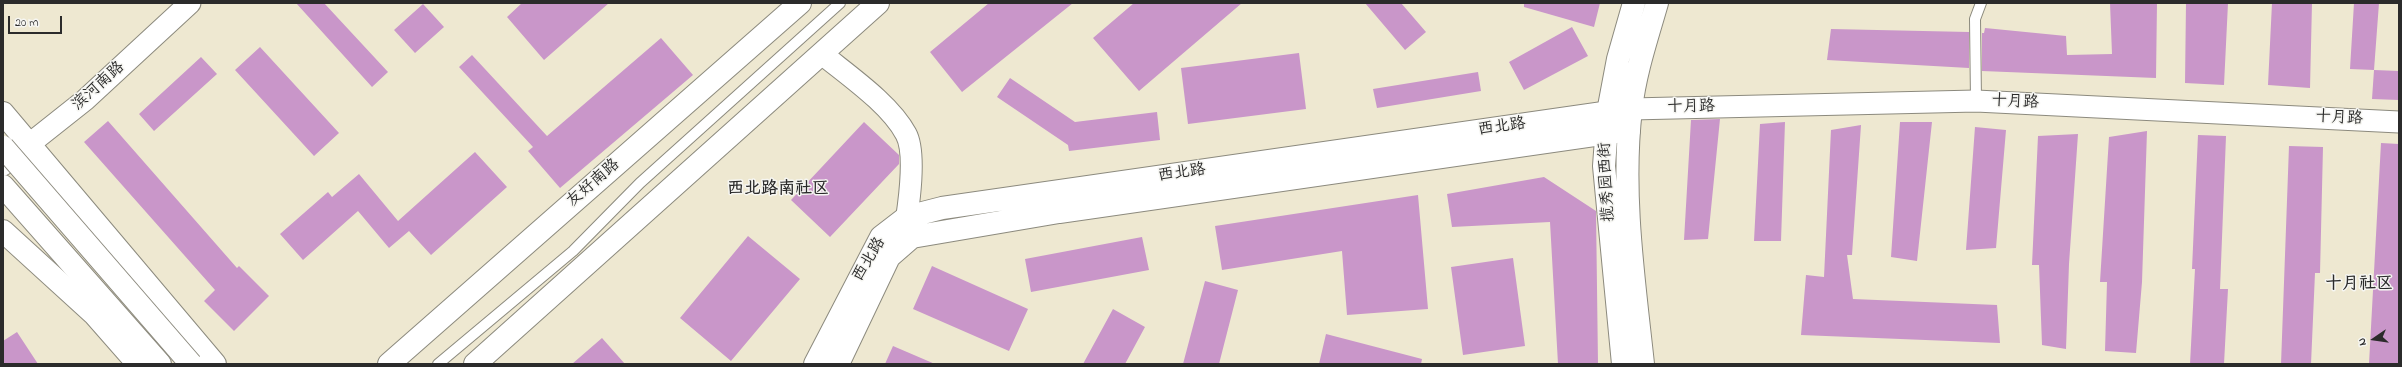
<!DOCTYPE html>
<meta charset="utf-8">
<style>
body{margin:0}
#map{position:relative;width:2402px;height:367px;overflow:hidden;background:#eee8d1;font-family:"Indie Flower",sans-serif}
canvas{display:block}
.frame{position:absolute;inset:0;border:4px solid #2b2b2b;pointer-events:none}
.north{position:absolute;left:2354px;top:319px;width:40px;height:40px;-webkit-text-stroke:3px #f6f6f2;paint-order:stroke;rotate:257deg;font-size:11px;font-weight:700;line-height:16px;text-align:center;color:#2b2b2b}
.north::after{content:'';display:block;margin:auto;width:14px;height:18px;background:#2b2b2b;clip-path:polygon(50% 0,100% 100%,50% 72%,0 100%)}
.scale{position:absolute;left:8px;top:16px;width:54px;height:18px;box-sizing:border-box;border:2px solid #2b2b2b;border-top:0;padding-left:5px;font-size:12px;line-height:14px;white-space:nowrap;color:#2b2b2b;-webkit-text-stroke:3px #f6f6f2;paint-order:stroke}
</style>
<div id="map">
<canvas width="2402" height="367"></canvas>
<div class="frame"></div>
<div class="north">N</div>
<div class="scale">20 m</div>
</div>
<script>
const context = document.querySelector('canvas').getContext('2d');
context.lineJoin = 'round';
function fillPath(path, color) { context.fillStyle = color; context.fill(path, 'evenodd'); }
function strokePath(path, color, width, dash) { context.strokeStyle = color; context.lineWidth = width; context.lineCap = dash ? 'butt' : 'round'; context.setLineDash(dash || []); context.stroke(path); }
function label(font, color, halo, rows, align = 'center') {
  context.font = font + ' "Indie Flower","LXGW WenKai TC",sans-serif'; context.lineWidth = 3; context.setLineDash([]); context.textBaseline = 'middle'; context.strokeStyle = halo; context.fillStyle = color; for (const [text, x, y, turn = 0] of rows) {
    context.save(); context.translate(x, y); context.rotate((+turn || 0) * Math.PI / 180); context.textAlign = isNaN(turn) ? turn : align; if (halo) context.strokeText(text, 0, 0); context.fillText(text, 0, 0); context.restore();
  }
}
fillPath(new Path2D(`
 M296,3H324L388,72L372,87Z
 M522,3H609L544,60L507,17Z
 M989,3H1073L962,92L930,52Z
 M1134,3H1242L1139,91L1093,38Z
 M1365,3H1401L1426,32L1405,50Z
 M1524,3H1600L1594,27L1524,7Z
 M2110,3H2157L2156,78L1982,71V33H1984L1985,28L2066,36L2067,55L2112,54Z
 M2186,3H2228L2224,85L2185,83Z
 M2272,3H2312L2310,88L2268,85Z
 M2354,3H2379L2374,70L2350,69Z
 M423,4L444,27L415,53L394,30Z
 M1572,27L1588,56L1524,90L1509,62Z
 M1831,29L1969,32V68L1827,60Z
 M661,38L693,75L560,188L528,151L533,147L459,67L472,55L547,136Z
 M260,47L339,133L314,156L235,70Z
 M1299,53L1306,109L1188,124L1181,68Z
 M201,57L217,74L154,131L139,114Z
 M2374,70L2399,71V100L2372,99Z
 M1478,72L1481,91L1377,108L1373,89Z
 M1010,78L1075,122L1157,112L1160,140L1069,151L1068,145L997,97Z
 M1720,119L1708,239L1684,240L1691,120Z
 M108,121L237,268L239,266L269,296L234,331L204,301L215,290L84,142Z
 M864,122L899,155V164L830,237L791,200Z
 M1785,122L1781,241H1754L1760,124Z
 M1900,122H1932L1917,261L1891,257Z
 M1861,125L1852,255H1847L1853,299L1997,305L2000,343L1801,335L1806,275L1824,277L1831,130Z
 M1975,127L2006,130L1996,248L1966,250Z
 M2147,131L2142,282L2136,353L2105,351L2107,282H2100L2109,137Z
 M2078,134L2069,264L2066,349L2042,345L2039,265H2032L2038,136Z
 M2198,135L2226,136L2220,289H2228L2224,364H2190L2195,269H2192Z
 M2381,143L2399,144V364H2369Z
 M2289,146L2323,147L2320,273H2315L2311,364H2281Z
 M475,152L507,187L431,255L409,231L389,248L358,211L303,260L280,234L328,192L332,197L359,174L398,221Z
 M1544,177L1596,211L1598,364H1558L1550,222L1452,227L1447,194Z
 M1418,195L1428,309L1347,315L1342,251L1222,270L1215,226Z
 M748,236L800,279L731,361L680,318Z
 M1142,237L1149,270L1031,292L1025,259Z
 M1513,258L1525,346L1463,355L1451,267Z
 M932,266L1028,309L1009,351L913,309Z
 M1205,281L1238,290L1219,364H1183Z
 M1113,309L1145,327L1125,364H1083Z
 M17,332L38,364H3V341Z
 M1326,334L1422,359L1421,364H1319Z
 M602,338L625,364H572Z
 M893,346L935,364H885Z`), '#c996c9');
const service = new Path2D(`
 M1976,101L1975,19L1981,3
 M438,364L573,251L640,183L840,3`);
const minor = new Path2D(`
 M822,54C849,76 890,104 906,134C917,154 908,211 904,234
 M1631,109L1976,101L2399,122
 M3,165L85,100L190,3`);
const tertiary = new Path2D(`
 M1623,364L1604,166L1608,112L1618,59L1634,3
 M1643,364C1634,280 1621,193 1631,109C1635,73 1647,38 1657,3`);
const secondary = new Path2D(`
 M3,113L215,364
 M3,231L95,315L138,364
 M815,364L881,237L907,217L942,208L1631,109
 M838,364L889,257L912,237L1059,212L1629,130`);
const primary = new Path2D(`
 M389,364L800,3
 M475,364L878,3`);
const trunk = new Path2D(`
 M3,186L160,364`);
strokePath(service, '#8c8a7e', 12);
strokePath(minor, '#8c8a7e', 23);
strokePath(tertiary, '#8c8a7e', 24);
strokePath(secondary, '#8c8a7e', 24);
strokePath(primary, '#8c8a7e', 24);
strokePath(trunk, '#8c8a7e', 24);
strokePath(service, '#fff', 10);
strokePath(minor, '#fff', 21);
strokePath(tertiary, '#fff', 22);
strokePath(secondary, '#fff', 22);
strokePath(primary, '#fff', 22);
strokePath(trunk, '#fff', 22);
const trunkBridge = new Path2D(`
 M3,147L191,364`);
strokePath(trunkBridge, '#8c8a7e', 24, []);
strokePath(trunkBridge, '#fff', 22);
label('16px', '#2b2b2b', '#f6f6f2', [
 ["滨河南路",99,87,-42],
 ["十月路",2015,103,3],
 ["十月路",1691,108,-1],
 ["十月路",2339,119,3],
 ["西北路",1502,128,-8],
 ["西北路",1182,174,-8],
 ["揽秀园西街",1608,182,-93],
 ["友好南路",594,184,-41],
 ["西北路",870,260,-59]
]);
label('bold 17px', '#2b2b2b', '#f6f6f2', [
 ["西北路南社区",778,190],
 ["十月社区",2359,285]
]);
</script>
